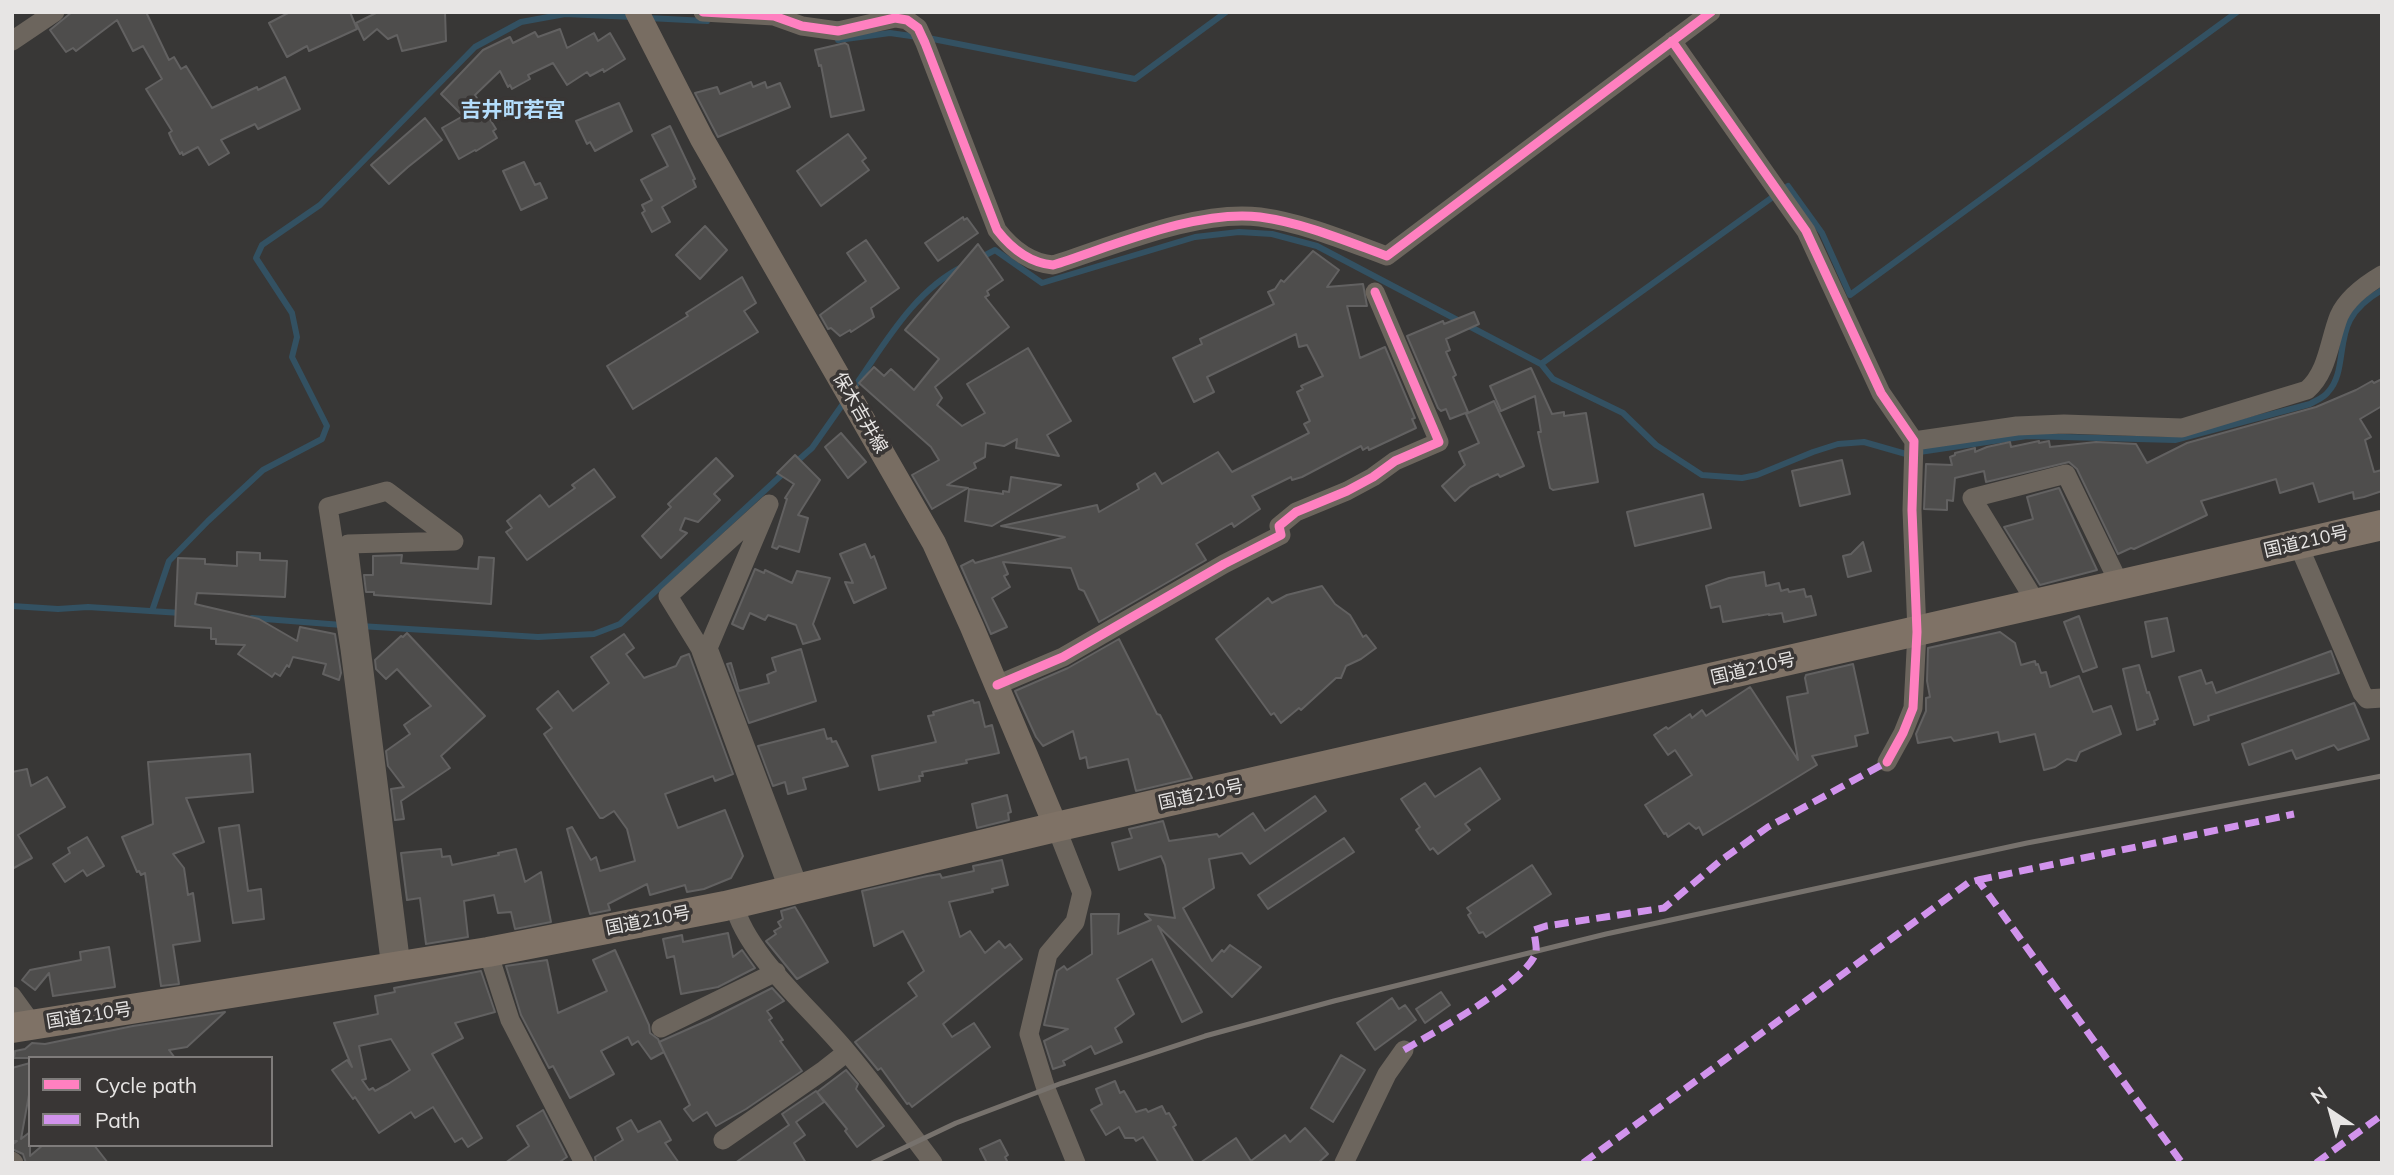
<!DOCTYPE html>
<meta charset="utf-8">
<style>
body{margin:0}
#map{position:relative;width:2394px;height:1175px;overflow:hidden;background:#383736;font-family:Mulish,sans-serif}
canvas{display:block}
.frame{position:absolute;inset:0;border:14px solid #e7e5e4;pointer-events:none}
.legend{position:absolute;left:28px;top:1056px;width:245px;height:91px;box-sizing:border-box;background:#393635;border:2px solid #7f7c7b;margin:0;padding:9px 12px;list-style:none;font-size:21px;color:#e7e5e4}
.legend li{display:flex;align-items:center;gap:14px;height:35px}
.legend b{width:35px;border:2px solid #7f7c7b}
.north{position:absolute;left:2296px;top:1077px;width:70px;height:70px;-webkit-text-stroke:5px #393635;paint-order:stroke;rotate:324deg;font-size:19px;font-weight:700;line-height:28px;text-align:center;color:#e7e5e4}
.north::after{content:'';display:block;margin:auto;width:24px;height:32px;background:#e7e5e4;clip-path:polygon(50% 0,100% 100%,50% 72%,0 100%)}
</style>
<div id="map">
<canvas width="2394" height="1175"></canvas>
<div class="frame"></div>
<ul class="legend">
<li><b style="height:9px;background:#ff80c0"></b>Cycle path</li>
<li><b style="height:9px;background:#d193ec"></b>Path</li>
</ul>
<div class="north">N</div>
</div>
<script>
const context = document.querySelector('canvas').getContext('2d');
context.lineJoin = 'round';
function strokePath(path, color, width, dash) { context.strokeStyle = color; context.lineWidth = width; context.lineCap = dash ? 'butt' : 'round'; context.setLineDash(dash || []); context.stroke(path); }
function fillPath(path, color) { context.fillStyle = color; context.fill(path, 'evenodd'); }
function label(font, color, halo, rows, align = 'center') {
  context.font = font + ' Mulish,"Noto Sans JP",sans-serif'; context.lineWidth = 7; context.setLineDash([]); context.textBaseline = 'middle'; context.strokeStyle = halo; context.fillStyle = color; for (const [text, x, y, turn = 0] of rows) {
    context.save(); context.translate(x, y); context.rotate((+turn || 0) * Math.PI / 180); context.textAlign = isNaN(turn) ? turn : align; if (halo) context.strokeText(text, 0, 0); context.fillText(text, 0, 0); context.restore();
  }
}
strokePath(new Path2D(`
 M648,18L707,21
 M928,38L1135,79L1226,12
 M838,40L890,33L918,37
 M980,258L995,250L1042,283L1195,237L1239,232L1272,234L1317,246L1541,364L1788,186L1822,233L1850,295L2237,12
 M1541,364L1553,379L1623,413L1656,445L1702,475L1742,478L1757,475L1813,452L1838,444L1864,442L1906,454L2027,436L2175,440L2310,404C2316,400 2324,398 2328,392C2345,374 2338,342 2350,320C2357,307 2370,297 2382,290
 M853,389C884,345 914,290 964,266
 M795,463L812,448L845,401
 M12,606L58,609L88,607L181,613
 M152,611L169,561L208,521L263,470L322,439L327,426L292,357L297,337L292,313L256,258L262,245L320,205L475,47L521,22L565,14L634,17
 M252,618L342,625
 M360,626L538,637L594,634L620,624L787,470`), '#335162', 6);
const building = new Path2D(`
 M72,12H146L169,60L174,57L181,69L186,66L212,108L257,87L258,90L285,77L300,109L258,129L255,124L221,140L229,153L209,165L198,147L183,155L182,152L180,154L172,140L169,133L172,131L146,89L162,79L143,46L133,51L117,20L76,51L73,48L66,52L50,30Z
 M290,12H350L357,29L309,51L307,46L287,57L269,23Z
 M378,12H445L446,41L402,51L397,35L388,39L377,29L364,40L356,23Z
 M560,29L567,48L594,33L598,41L610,33L625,59L604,72L603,69L590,76L587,72L567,85L553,63L528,75L530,79L512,89L510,85L508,87L500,71L475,95L496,129L493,131L497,138L476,151L475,150L459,159L442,128L463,116L441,94L483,50L510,37L513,43L535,32L538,37Z
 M845,43L848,45L864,110L831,117L821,65L819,66L815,50Z
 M751,82L753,87L765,82L767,88L780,83L790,107L718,137L695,93L717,87L720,94Z
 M619,103L632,131L595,151L590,142L587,144L576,121Z
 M425,118L442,140L408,167L389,184L371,165Z
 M670,126L695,179L693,180L696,187L662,207L670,222L652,232L642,213L645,211L642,205L652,200L641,180L668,166L652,135Z
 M848,134L866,158L862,161L869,170L821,206L797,171Z
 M524,162L535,185L540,183L547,198L521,210L503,171Z
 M963,217L964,220L967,218L978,233L938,261L925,243Z
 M705,226L727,250L700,279L676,255Z
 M866,240L899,288L871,308L874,317L851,332L850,330L840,336L831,328L828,329L820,315L866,281L847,253Z
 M978,244L1003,280L987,291L989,295L985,297L1009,327L935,387L942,398L937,405L962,426L985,413L967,384L1028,348L1071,421L1047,435L1059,456L1016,448L1017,439L1004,446L986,443L985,457L974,463L976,468L947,485L968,488L932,509L912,475L939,460L931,447L859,383L874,367L884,376L891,369L914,390L939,359L905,330Z
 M1313,251L1339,270L1327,287L1363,284L1367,306H1347L1360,358L1385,347L1415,418L1412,419L1416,428L1369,450L1368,447L1363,450L1361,446L1302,477L1292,480L1291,477L1252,496L1260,509L1234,527L1232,523L1196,544L1206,560L1099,622L1084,591L1079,589L1071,568L1003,562L1008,574L1004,576L1010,587L992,598L1007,627L991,634L961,566L973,560L975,563L1065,537L1001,526L1097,505L1099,512L1139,489L1137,484L1155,473L1162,484L1218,452L1232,472L1309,433L1304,424L1310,421L1297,392L1303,389L1301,386L1323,376L1307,345L1299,347L1296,334L1207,377L1214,392L1194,402L1173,358L1202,344L1200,339L1274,304L1268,292L1275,289L1281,280L1284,282Z
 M742,277L756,303L744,311L758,332L633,409L607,366L688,316L686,313Z
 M1474,312L1479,324L1446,339L1450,350L1446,352L1456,375L1453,377L1468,412L1450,419L1446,409L1441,411L1438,408L1407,336L1443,321L1444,324Z
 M1531,368L1552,414L1564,412V416L1586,413L1598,482L1553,490L1550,488L1538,432H1541L1535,396L1501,411L1490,386Z
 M2382,379V406L2360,419L2371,437L2365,440L2374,472L2382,470V491L2364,497L2354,499L2353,492L2319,502L2313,483L2280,493L2276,479L2201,501L2207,515L2134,549L2131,548L2118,554L2077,469L2069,462L1986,482L1984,471L1955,478L1953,501L1947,500V510L1924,509L1926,464L1952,465L1950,457L1955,455V453L1975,448V452L1987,447L2010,442L2011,447L2039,441V443L2049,441L2050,447L2096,442L2136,444L2147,463L2187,443L2316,407L2356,390L2372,381L2374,383Z
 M1494,401L1524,466L1500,477L1498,474L1470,487L1455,501L1442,486L1465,465L1459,452L1479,443L1466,414Z
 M841,433L866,462L848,478L825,447Z
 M795,455L820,480L798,515L808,518L799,552L779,546L777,549L772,547L787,499L785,498L794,484L777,473Z
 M716,458L733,476L714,494L720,500L698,522L685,518L680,530L687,533L661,558L642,536L671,507L668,504Z
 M1842,460L1850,494L1800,506L1792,471Z
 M594,469L615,497L527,560L506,532L512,528L507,521L540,495L549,507L575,488L572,485Z
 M1011,477L1061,485L992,526L965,521L969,489L1003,494V491L1009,492Z
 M2059,488L2097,570L2040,585L2004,527L2033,519L2027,497Z
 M1703,494L1711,528L1635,546L1627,512Z
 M1863,542L1871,571L1848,577L1843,556L1851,554Z
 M865,544L871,558L874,556L886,588L854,603L845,582L853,583L840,554Z
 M237,552L260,553V560L287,561L285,597L197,593L195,604L259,619L297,641L300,627L335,634L341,673L339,680L323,674L326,664L293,657L289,667L287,665L280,676L275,673L272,677L238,654L245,645L216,644V639H211V628L175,626L178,558L205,559V564L237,566Z
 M402,555L401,563L478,569L479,557L494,558L491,604L374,595V592H366L364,575H373V556Z
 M755,569L764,573L765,570L792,583L797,571L830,578L813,624L820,639L803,644L796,625L768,615L765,620L750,613L743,629L732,624Z
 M1764,572L1766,586L1779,583L1781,591L1788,589L1789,592L1804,589L1806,597L1811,596L1816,615L1784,622L1782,613L1769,615V614L1723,622L1720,606L1711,608L1706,586L1729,578Z
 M1322,586L1335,604L1350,615L1363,637L1366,635L1376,648L1361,659L1346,666L1341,678H1336L1301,710L1299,708L1281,723L1274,713L1271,715L1216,639L1268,598L1272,603L1287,595Z
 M2079,616L2097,667L2083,672L2064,622Z
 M2167,618L2174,651L2152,657L2145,622Z
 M2000,632L2015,643L2021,665L2035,661L2036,665L2038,664L2041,673L2046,672L2050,687L2079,676L2093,712L2111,706L2121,734L2080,752L2076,761L2067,759L2055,767L2044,770L2035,734L2000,742L1998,732L1954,741L1951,737L1918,743L1916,734L1926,711V698L1930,697L1927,681L1928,648Z
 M407,633L485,716L441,756L450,768L401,801L404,819L395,820L391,789L404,787L388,766L386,751L410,734L404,725L431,706L397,669L386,679L376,669L375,660L401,636L403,637Z
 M624,634L634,648L626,654L644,678L676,666L681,657L689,654L733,774L715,781L713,776L665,794L678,828L725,810L743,856L731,878L704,889L687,892L685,885L650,895L647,884L608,904L610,910L590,914L567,829L572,827L591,860L596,857L600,871L635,861L627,829L614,811L603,818H600L544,734L552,728L537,709L558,691L573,711L609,683L591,657Z
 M1119,639L1157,714L1160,715L1192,778L1136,791L1128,759L1088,768L1086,757L1080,759L1073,731L1043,746L1036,737L1015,691L1068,668Z
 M801,649L816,701L749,723L727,664L731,663L739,691L769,683L767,675L776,671L772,658Z
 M2331,651L2339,673L2208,716L2209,720L2194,725L2179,677L2201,670L2206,684L2212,682L2216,693Z
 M1853,664L1868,733L1855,736L1857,746L1812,756L1817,765L1703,835L1699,827L1696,829L1689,823L1668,837L1666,833L1664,834L1645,805L1692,775L1675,750L1668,755L1654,735L1666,727L1668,729L1690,714L1692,718L1702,710L1706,716L1750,687L1798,760L1787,697L1808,693L1805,678L1806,675Z
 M2139,665L2147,693L2149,692L2158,719L2154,721L2155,724L2137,730L2123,669Z
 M973,700L974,703L979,702L985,727L992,725L999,753L966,760L967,763L922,772L923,776H919L920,781L879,790L872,756L936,742L928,716L934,715L933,712Z
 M2354,703L2369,739L2338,750L2334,745L2296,759L2292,750L2249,765L2242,744Z
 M824,729L827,739L831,738L832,742L836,741L848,766L803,778L806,789L788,794L785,782L773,786L758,746Z
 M250,754L253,792L186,798L204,842L173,854L184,868L188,895L193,893L200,941L173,945L179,984L161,986L145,873L141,875L139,871L137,872L122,837L153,824L148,762Z
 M1480,768L1500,799L1465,824L1470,830L1438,854L1433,848L1430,850L1416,830L1420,827L1401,799L1425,783L1435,797Z
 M27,769L31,786L47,777L65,807L18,835L32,858L12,869V772Z
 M1007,795L1011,812L1008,813L1009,820L977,828L972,804Z
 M1315,796L1326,811L1250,864L1242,853L1209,859L1214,888L1183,908L1212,961L1222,950L1224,952L1230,945L1261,967L1232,997L1158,926L1202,1012L1182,1022L1152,959L1117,979L1134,1014L1115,1028L1122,1042L1095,1054L1091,1046L1063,1061L1065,1065L1053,1069L1044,1041L1068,1029L1044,1025L1057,971L1064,966L1067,970L1092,954L1091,914H1119L1118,934L1151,920L1145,914L1175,918L1165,865L1161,856L1119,870L1112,843L1132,838L1129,829L1163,821L1169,841L1217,834L1219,837L1253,813L1265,831Z
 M239,825L248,891L261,889L264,919L233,923L219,828Z
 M87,837L104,866L87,876L83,870L65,882L53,864L70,853L68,848Z
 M1344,838L1354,852L1268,909L1258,895Z
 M441,849L442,857L450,856L452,865L499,855L498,853L516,849L525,882L541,872L551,922L515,929L511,912L498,913L494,895L464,901L468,937L426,944L420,898L407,900L401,853Z
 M1002,860L1008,885L992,889L993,892L949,902L960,937L970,931L985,953L999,941L1005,948L1010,944L1022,959L943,1024L952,1037L974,1023L990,1047L912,1107L909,1103L907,1104L881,1068L878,1070L855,1042L917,996L908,983L924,971L903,931L874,946L862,891L927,876L940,874L942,878L974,871L973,866Z
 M1532,865L1551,894L1486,937L1483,932L1479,933L1468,915L1471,913L1467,908Z
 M795,907L828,962L797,979L766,941L776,934L774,931L781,927L778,922L783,919L781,911Z
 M728,933L733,957L742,950L755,968L718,987L681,994L674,956L667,958L663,939L682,935L683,942Z
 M109,947L115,987L53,996L49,973L35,990L22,980L30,970L81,960L80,952Z
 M615,950L649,1025L650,1033L658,1039L664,1052L651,1059L638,1041L632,1045L628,1037L601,1051L614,1074L570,1098L553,1066L549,1068L521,1015L506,966L547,960L558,1013L607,991L593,960Z
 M481,971L495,1012L455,1023L463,1038L432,1054L482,1138L468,1147L462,1138L455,1142L433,1107L415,1118L411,1112L379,1133L355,1097L353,1099L332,1070L347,1060L352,1067L334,1023L378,1014L375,996L395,992L394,988ZM391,1039L410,1070L388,1084L375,1091L373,1088L369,1090L362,1080L366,1079L359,1046Z
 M772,988L784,1001L767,1011L772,1018L769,1020L783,1040L780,1041L802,1071L746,1109L716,1126L707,1112L693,1121L684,1109L690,1105L659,1042L711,1019Z
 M1441,992L1450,1005L1425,1023L1416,1009Z
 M1392,998L1399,1009L1405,1005L1416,1020L1375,1050L1357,1023Z
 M225,1012L187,1047L169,1050L175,1058H14L15,1051L25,1049L32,1043L45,1044L133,1026Z
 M1341,1055L1365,1070L1333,1122L1311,1108Z
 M30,1063V1089L21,1139L30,1132V1156L43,1145H94L108,1163H26L23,1154L12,1149V1145L17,1141H12V1068Z
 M846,1070L858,1084L856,1089L884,1126L857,1147L845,1131L847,1129L817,1092Z
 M1115,1081L1120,1093L1124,1091L1136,1112L1146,1109L1148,1112L1162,1106L1166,1114L1169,1113L1176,1125L1173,1127L1194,1163H1159L1143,1137L1136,1141L1134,1138H1125L1119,1127L1106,1135L1091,1110L1102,1104L1096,1089Z
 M816,1091L824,1102L796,1122L805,1135L794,1143L806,1163H735L789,1125L782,1114Z
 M543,1110L567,1157L558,1163H505L529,1146L517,1126Z
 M631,1120L638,1132L660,1121L671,1140L665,1143L679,1163H596L595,1157L623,1140L617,1128Z
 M1305,1128L1328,1154L1318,1163H1200L1236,1138L1251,1161L1285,1135L1290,1142Z
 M1000,1140L1008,1155L1005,1157L1008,1163H987L980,1149Z`);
fillPath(building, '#4e4d4c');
strokePath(building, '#626161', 2);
strokePath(new Path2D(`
 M703,12L774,16L802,26L838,31L895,18L907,20L918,28L925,43L997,230C1011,248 1030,263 1053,265C1113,246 1198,209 1260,217C1304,223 1346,241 1387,256L1711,12
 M12,41L55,12
 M1672,41L1806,231L1881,393L1914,441L1912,510L1917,632L1913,708L1903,733L1887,762
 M1914,441L2017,426L2064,424L2182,428L2307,390C2328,372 2329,341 2339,316C2347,298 2365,285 2382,275
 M2298,544L2362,693L2367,699L2382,698
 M2037,604L1972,498L2066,474L2120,585
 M997,685L1063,657L1224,564L1281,535L1279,526L1296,512L1347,491L1373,477L1395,461L1439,442L1375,292
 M1056,827L1082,893L1075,922L1048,954L1029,1034L1046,1089L1076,1163
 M789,891L700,648L668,596L769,504L708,648L799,888
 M734,904C746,955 814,1011 847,1052C877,1088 905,1126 933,1163
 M488,952L510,1020L584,1163
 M391,968L350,649L328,507L387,491L454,541L348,544L401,966
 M12,996L33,1025
 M661,1028L776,972
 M723,1140L824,1070L847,1052
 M12,1161L14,1163
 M1344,1163L1387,1074L1404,1050`), '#6c655d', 19);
strokePath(new Path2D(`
 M637,12L702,139L934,543L972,627L1056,827`), '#786d62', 24);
strokePath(new Path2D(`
 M12,1028L488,952L725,906L1056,827L2382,525`), '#7f7266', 30);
strokePath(new Path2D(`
 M872,1163L956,1123L1062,1083L1205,1036L1334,1001L1606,934L2027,843L2382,776`), '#77726d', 5);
strokePath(new Path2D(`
 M1978,880L2294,814
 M1404,1050C1431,1034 1529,981 1536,952C1537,946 1534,936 1534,930L1546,926L1664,908L1720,861L1768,827L1887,762
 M1583,1163L1968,883L1978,880L2182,1163
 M2316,1163L2382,1115`), '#d193ec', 7, [14, 7]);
strokePath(new Path2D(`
 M703,12L774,16L802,26L838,31L895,18L907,20L918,28L925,43L997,230C1011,248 1030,263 1053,265C1113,246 1198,209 1260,217C1304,223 1346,241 1387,256L1711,12
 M1672,41L1806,231L1881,393L1914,441L1912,510L1917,632L1913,708L1903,733L1887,762
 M997,685L1063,657L1224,564L1281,535L1279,526L1296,512L1347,491L1373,477L1395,461L1439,442L1375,292`), '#ff80c0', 9);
label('18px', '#e7e5e4', '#393635', [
 ["保木吉井線",860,413,60],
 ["国道210号",2306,542,-13],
 ["国道210号",1753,669,-13],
 ["国道210号",1201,795,-12],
 ["国道210号",648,921,-11],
 ["国道210号",89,1016,-9]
]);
label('bold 21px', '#b4ddfb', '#393635', [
 ["吉井町若宮",513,111]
]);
</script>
